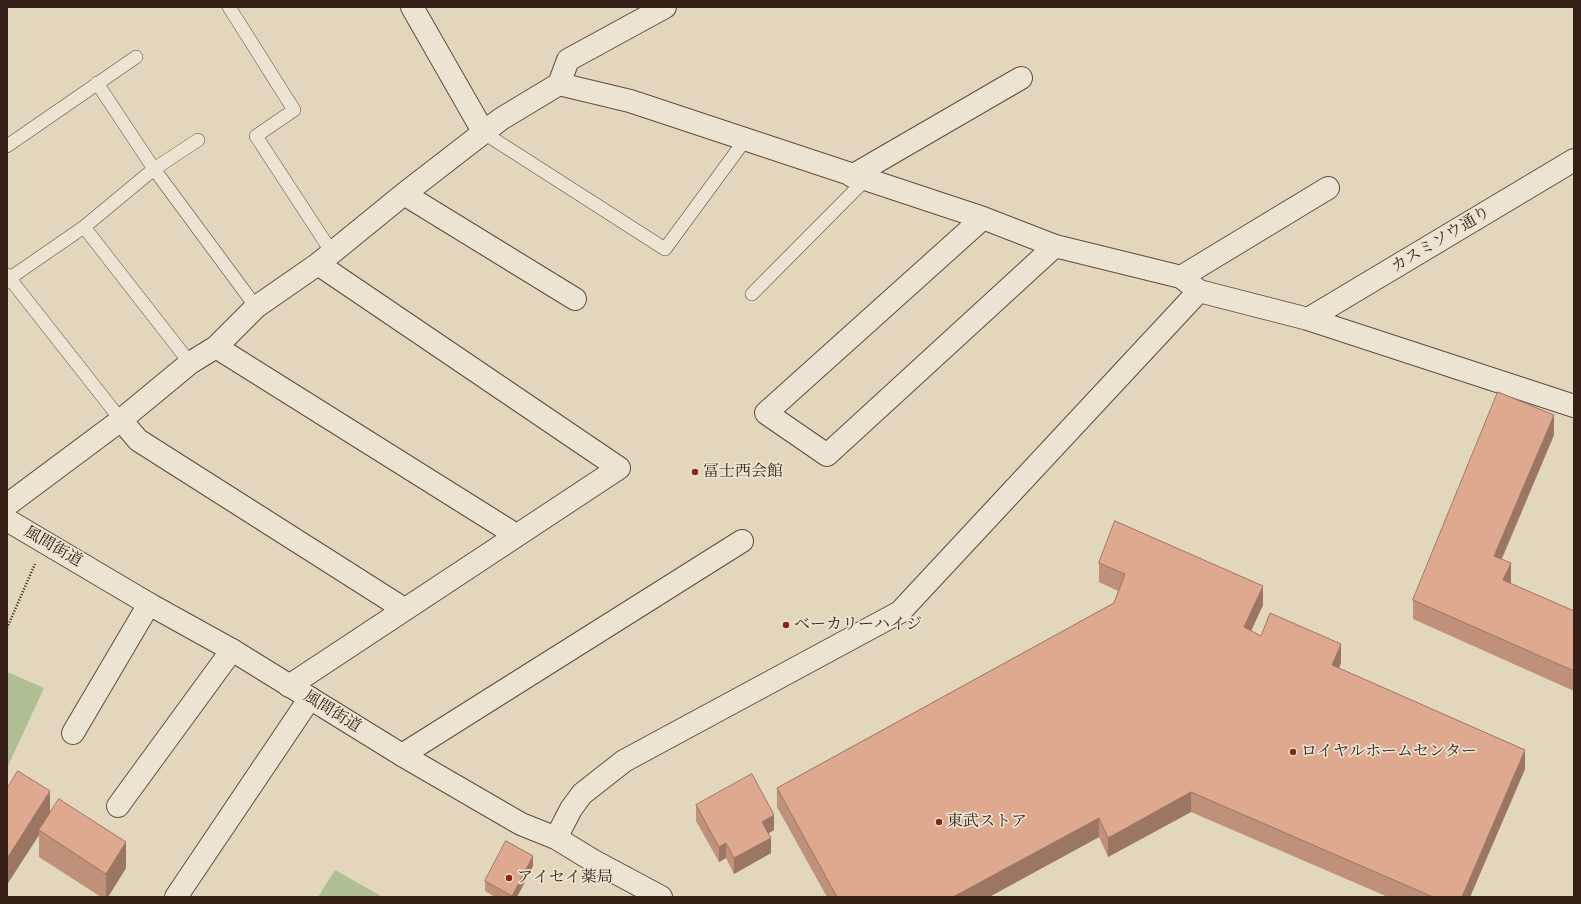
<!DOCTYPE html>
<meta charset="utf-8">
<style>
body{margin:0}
#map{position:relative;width:1581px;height:904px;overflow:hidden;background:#e2d6bc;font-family:"Gentium Book Plus",serif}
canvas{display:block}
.frame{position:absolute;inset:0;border:8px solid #351e15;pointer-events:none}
</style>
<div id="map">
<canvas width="1581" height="904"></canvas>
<div class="frame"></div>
</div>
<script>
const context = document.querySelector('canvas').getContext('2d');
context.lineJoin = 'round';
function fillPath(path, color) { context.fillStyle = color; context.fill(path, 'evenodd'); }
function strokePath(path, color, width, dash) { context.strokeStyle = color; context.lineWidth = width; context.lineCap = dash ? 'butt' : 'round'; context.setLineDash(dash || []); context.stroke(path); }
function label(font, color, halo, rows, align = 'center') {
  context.font = font + ' "Gentium Book Plus","Noto Serif JP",serif'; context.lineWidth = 3.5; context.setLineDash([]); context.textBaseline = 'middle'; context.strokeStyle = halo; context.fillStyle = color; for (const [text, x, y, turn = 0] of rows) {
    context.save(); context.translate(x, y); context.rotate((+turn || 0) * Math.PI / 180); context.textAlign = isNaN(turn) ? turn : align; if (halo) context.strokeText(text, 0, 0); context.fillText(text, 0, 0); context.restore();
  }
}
fillPath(new Path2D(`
 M7,672L44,688L7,768Z
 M335,870L383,897H318Z`), '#b0be93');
const service = new Path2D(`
 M229,7L294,110L256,136L331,251
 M97,83L154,169L256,307
 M484,133L665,249L745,140
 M7,146L136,57
 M84,227L190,363
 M7,275L121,420
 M7,282L10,278L84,227L154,169L198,140
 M752,294L865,180`);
const minor = new Path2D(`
 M412,7L484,133
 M559,84L568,60L665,7
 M852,176L1021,78
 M404,194L575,299
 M983,218L766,413L827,455L1055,246
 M1181,277L1328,188
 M1308,319L1574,160
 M216,347L516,535
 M121,420L138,440L404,609
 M7,505L121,420L190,363L216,347L256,307L318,264L404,194L501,119L559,84L630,101L983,218L1055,246L1181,277L1199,291L1308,319L1574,406
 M289,686L619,468L318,264
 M73,733L149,604
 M402,755L742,541
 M118,806L232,650
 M556,838L571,809L582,794L624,761L900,612L1199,291
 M176,897L310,698`);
const tertiary = new Path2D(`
 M7,520L149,604L232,650L402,755L521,824L556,838L592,860L661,897`);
strokePath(service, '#604c3f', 14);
strokePath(minor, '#604c3f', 24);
strokePath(tertiary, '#604c3f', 24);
strokePath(new Path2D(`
 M7,628L35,564`), '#351e15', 2.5, [1, 2]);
strokePath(service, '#ece4d3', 13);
strokePath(minor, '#ece4d3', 22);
strokePath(tertiary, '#ece4d3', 22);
fillPath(new Path2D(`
 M1554,435L1502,559L1511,583V584L1574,611V691L1413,619V600Z
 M1099,563L1263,605L1251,631L1261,636L1341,663L1339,668L1525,769L1470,897H1388L1191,812L1108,857L1099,837L989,897H827L777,807V788L1114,603L1118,591L1099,582Z
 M7,789L50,813L126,868L108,897H101L39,857V835L8,883H7Z
 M696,805L774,830L769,833L771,853L734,874L726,858L719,862L696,821Z
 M533,866L517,897H495L485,891V881Z`), '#bf917a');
fillPath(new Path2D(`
 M1554,415V435L1494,576V556Z
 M1511,563V583L1503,600V580Z
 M1263,586V605L1244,646V627Z
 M1341,644V663L1332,684V665Z
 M1525,750V769L1470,897H1462Z
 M50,791V818L39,830V835L8,883V857Z
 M1191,792V812L1108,857V838Z
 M774,815V830L762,837V822Z
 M1099,818V837L989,897H953Z
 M771,838V853L734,874V858Z
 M126,842V868L108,897H106V874Z
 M726,843V858L719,862V847Z
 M533,856V866L517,897H512V896Z`), '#9b7663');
const building = new Path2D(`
 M1498,392L1554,415L1494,556L1511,563L1503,580L1574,611V671L1413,600Z
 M1115,521L1263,586L1244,627L1261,636L1270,613L1341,644L1332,665L1525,750L1462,897H1433L1191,792L1108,838L1099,818L953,897H837L777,788L1114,603L1125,574L1099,563Z
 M18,771L50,791L8,857L7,856V789Z
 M752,774L774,815L762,822L771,838L734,858L726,843L719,847L696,805Z
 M59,799L126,842L106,874L39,830Z
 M506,841L533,856L512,896L485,881Z`);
fillPath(building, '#dea98e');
strokePath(building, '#9b7663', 1);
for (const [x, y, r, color] of [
 [695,472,4,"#8f2418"],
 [786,625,4,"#8f2418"],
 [1293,752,4,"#8f2418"],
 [939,822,4,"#8f2418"],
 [509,878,4,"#8f2418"]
]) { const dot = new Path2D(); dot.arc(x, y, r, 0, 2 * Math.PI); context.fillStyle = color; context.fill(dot); strokePath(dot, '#ece4d3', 1.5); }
label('16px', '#351e15', '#ece4d3', [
 ["カスミソウ通り",1441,240,-31],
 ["風間街道",53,547,30],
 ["風間街道",332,712,32]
]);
label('16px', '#351e15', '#ece4d3', [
 ["冨士西会館",703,472],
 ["ベーカリーハイジ",794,625],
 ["ロイヤルホームセンター",1301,752],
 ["東武ストア",947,822],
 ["アイセイ薬局",517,878]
], 'left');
</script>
